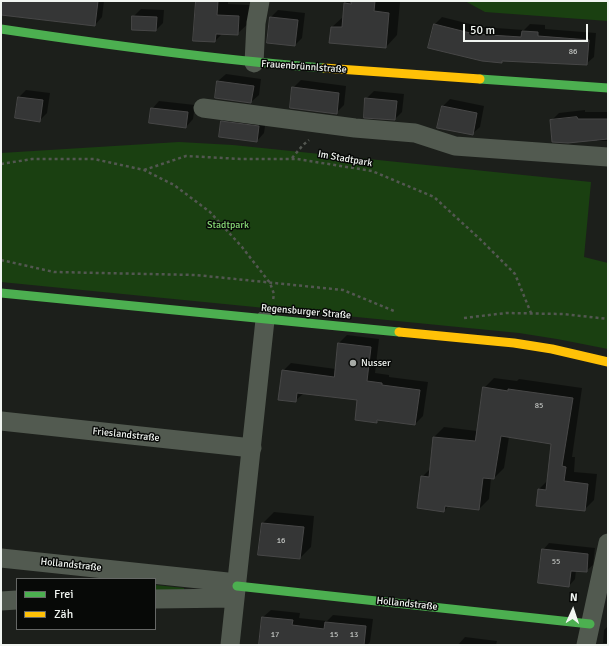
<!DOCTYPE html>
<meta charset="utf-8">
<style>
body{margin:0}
#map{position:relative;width:609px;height:646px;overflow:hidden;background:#1c1f1b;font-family:Signika,sans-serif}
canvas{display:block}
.frame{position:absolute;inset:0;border:2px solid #f1f5f1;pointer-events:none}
.legend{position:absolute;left:16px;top:578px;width:140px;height:52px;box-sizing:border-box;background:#070907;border:1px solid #656765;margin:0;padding:5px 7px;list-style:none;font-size:12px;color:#f1f5f1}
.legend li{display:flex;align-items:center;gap:8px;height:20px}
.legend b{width:20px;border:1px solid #656765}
.north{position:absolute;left:553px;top:590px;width:40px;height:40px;-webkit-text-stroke:3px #070907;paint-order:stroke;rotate:3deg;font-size:11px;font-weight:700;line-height:16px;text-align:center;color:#f1f5f1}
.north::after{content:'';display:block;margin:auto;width:14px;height:18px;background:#f1f5f1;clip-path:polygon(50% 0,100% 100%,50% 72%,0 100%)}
.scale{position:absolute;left:463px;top:24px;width:125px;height:18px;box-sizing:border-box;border:2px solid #f1f5f1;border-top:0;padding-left:5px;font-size:12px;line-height:14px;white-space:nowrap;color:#f1f5f1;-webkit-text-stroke:3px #070907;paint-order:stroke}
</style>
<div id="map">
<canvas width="609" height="646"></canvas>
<div class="frame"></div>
<ul class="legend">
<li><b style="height:5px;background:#4caf50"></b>Frei</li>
<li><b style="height:5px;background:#ffc107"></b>Zäh</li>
</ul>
<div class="north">N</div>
<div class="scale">50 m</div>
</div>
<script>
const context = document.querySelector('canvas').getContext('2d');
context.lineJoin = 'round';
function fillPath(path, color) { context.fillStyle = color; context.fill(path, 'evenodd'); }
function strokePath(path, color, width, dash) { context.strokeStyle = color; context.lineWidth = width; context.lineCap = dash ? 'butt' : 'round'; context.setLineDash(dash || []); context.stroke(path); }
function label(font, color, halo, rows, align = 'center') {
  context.font = font + ' Signika,sans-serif'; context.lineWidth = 3; context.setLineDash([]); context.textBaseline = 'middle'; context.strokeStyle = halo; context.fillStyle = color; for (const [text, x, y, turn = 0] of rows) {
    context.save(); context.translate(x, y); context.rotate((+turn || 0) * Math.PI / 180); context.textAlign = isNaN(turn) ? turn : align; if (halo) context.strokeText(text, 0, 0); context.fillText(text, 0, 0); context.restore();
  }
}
fillPath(new Path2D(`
 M465,1H608V21L485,12Z
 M179,142L233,145L591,182L584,257L608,263V349L557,339L519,333L1,282V153Z
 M155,585L184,588V591H155Z`), '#1a4011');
fillPath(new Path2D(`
 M1,1H104L102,17L95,25L1,14Z
 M197,1H228V4L250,5L249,23L237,34L223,33L215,41Z
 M347,1L400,2L397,35L386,47L330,42L332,27L344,16L345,4Z
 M141,9L164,10L163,23L156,30L133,17Z
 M278,10L305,13L302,38L295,45L271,17Z
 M442,17L482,27L524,30L530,24L545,25V29L596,33L594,57L586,64L504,60L502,62L429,47L435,24Z
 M226,74L261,79L259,95L251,102L216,98L218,81Z
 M301,80L346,86L344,105L336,113L293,88Z
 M26,90L50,93L47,113L39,121L19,97Z
 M374,91L404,94L402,112L395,119L366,99Z
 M450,99L484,106L480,127L472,134L438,127L443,106Z
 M159,101L195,105L193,119L186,127L152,109Z
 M585,110V112H608V141H597V139L551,121L559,113Z
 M229,114L266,119L264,133L257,141L222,122Z
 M347,335L379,339L375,373L389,375V377L428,382L423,416L415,424L380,419L376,422L358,399L304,393L295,401L283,371L291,363L336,369L339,343Z
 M494,378L517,381L519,379L582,388L572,457H575L574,472L597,474L594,500L584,510L538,505L539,489L548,480L552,443L509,437L504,468L494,478H491L489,499L479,509L449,505L444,511L422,477L431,468L434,437L444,427L477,431L484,388Z
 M274,512L314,516L311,547L300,558L263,523Z
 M549,543L595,548L593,565L586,571L576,570L575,579L569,586L543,550Z
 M271,610L300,613L299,618L327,621L333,615L373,619L370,642L367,645H272L260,644L263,617Z
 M608,626V643H603L604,630Z
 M465,637L497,641L496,645H458Z`), '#0007');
const building = new Path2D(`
 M1,1H98L95,26L1,15Z
 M196,1H218L217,15L239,16L238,35L216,34L215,42L193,41Z
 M351,1H375L374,11L389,13L386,48L329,43L331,27H342L344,3L351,4Z
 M132,16L157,17L156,31L132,30Z
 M270,17L298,20L295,46L267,43Z
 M434,24L474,34L521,37L522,31L538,32V36L589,40L587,65L502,61V63L482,61L428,48Z
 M217,81L254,86L251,103L215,98Z
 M292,87L339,93L337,114L290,108Z
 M18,97L43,100L40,122L15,118Z
 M365,98L397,101L395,120L364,118Z
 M442,106L477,113L473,135L437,128Z
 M151,108L188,112L186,128L149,123Z
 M577,117L578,119H608V139L568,143L552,142L550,120Z
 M221,121L259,126L257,142L219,137Z
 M338,343L371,347L367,381L382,383V385L420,390L415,425L377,420V423L355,420L357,400L297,393L296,402L278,400L282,370L334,377Z
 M483,387L508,391V389L573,398L562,466L566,467L564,481L588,484L585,511L536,506L538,489L546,490L551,444L501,436L494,479L483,478L479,510L445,506L444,512L417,508L421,476L429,477L433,437L475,441Z
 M262,523L304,527L300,559L258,555Z
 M542,549L588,554L587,572L571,571L569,587L538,583Z
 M262,617L293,620L292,625L324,629L325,622L366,626L364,645H259Z`);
fillPath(building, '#353636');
strokePath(building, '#474747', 1);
strokePath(new Path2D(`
 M292,158L303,145L309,140
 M1,164L32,159H94L144,170L174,185L210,212L242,247L270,283L274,294L273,300
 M144,170L186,156L240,159H297L372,171L434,197L482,241L515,274L531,313
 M1,260L54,272L196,275L343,290L394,311
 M464,318L506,313L563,314L608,319`), '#535751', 2.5, [3, 3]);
strokePath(new Path2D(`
 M254,63L256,23L260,1
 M203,108L355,128L415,133L455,146L608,157
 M1,421L252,448
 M1,558L237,583
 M155,599L235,598
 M1,601L17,600
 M230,645L265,320
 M586,645L608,543`), '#525a50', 19);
strokePath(new Path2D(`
 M1,29C108,45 216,60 324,68
 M480,79L608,88
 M1,293L399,332
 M237,586L590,624`), '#4caf50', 9);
strokePath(new Path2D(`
 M324,68L480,79
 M399,332L514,343L552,349L608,362`), '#ffc107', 9);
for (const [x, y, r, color] of [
 [353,363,4,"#a6aaa6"]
]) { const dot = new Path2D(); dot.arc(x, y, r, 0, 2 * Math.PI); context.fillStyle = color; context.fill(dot); strokePath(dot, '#070907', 1.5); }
label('8px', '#c2c5c2', null, [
 ["86",573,52],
 ["85",539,406],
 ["16",281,541],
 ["55",556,562],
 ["17",275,635],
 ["15",334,635],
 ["13",354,635]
]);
label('10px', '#f1f5f1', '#070907', [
 ["Frauenbrünnlstraße",304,67,4],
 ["Im Stadtpark",345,159,10],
 ["Regensburger Straße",306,312,5],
 ["Frieslandstraße",126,435,6],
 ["Hollandstraße",71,565,6],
 ["Hollandstraße",407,604,6]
]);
label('10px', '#89dc77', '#070907', [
 ["Stadtpark",228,225]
]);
label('10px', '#f1f5f1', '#070907', [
 ["Nusser",361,363]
], 'left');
</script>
